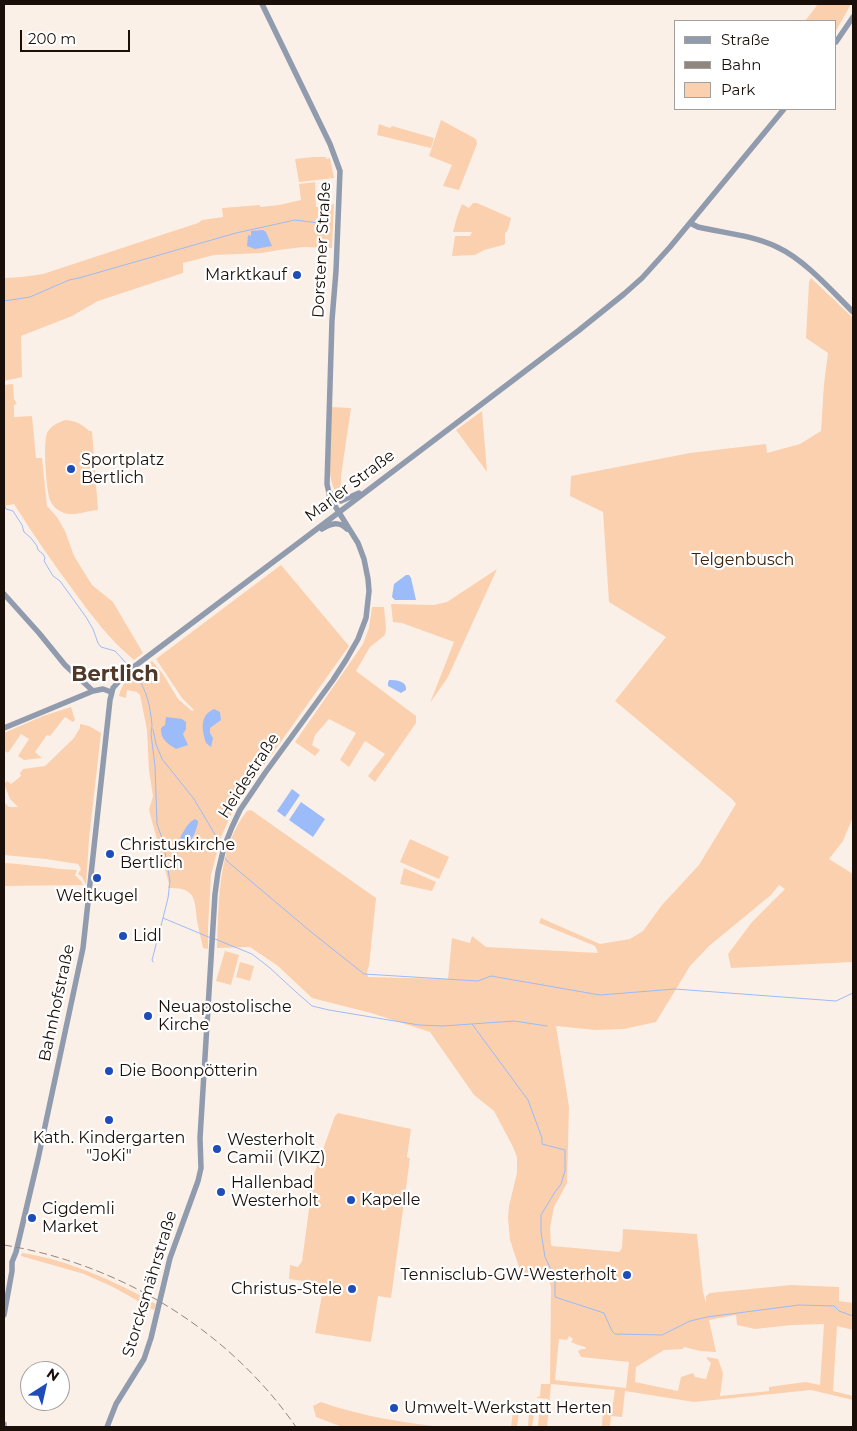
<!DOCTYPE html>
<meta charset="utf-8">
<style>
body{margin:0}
#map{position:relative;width:857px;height:1431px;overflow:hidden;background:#fbf0e7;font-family:Montserrat,sans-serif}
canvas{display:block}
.frame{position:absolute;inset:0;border:5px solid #1a1009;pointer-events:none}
.legend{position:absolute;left:674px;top:20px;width:162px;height:90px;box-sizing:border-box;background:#fff;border:1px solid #a39f9d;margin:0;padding:6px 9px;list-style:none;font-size:15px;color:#1a1009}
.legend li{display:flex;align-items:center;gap:10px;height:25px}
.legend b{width:25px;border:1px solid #a39f9d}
.north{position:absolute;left:20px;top:1361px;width:50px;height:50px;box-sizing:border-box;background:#fff;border:1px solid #a39f9d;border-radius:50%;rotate:35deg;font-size:14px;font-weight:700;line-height:20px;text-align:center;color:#1a1009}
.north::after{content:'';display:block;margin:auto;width:18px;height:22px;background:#1e4cb9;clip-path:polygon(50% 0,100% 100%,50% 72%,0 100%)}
.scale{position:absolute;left:20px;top:30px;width:110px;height:22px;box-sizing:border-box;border:2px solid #1a1009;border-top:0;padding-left:6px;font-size:15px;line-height:18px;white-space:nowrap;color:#1a1009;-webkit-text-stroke:4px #fff;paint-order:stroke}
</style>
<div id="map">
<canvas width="857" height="1431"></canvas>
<div class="frame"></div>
<ul class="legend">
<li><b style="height:6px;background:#919bae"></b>Straße</li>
<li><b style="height:6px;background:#90867e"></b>Bahn</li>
<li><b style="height:14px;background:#fbd0ae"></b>Park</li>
</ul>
<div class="north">N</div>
<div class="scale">200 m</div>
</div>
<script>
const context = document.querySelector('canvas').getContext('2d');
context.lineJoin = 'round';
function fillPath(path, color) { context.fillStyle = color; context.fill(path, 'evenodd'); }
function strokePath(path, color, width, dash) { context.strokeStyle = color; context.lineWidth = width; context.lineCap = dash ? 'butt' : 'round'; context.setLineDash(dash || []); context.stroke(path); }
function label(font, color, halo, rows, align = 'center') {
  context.font = font + ' Montserrat,sans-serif'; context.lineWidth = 4.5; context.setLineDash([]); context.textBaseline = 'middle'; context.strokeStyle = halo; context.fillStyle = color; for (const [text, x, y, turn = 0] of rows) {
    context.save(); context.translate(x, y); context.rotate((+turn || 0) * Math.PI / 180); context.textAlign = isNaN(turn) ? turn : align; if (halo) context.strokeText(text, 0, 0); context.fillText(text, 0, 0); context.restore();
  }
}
fillPath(new Path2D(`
 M818,4H851L836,31V21H805Z
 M441,120L476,139L477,144L459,190L443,186L452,165L429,156Z
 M379,124L390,128L392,126L434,138L431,148L377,135Z
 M313,157H326V159L330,158L334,178L299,182L295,159Z
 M315,182L316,207L334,204L332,248L303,247L279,250L262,253L214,255L183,263V273L98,301L72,316L21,336L22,377L4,381V278L22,277L43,274L198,223L202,220L223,217L222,208L260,205V207L279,205L301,200L299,184Z
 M473,203H477L511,218L508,230L505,233V244L503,245L484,250L475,255L452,256L455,236H470L472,232H453L457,217L462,204L469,208Z
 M811,278L853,318V817L843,841L829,859L853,874V962L731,968L728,954L752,922L785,889L779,885L771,895L709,946L690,966L656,1022L624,1029L595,1030L556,1026L569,1107L567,1183L554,1207L550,1228L551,1244L552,1246L619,1252L622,1248L623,1229L697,1234L703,1292L706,1303V1296L710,1293L791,1285L839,1287V1301L853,1303V1330L837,1326L833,1391L853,1396V1400L811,1390L694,1402L625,1391L622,1417L611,1416L610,1427H602L603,1410H612L615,1390L551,1384L547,1427H538L539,1414H536L537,1412H547L548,1399L537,1398V1397L540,1396L541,1384H550L551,1287L549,1280L545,1275H526L521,1273L510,1240L508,1218L509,1206L517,1173V1157L513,1147L494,1111L474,1095L430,1032L371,1013L312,998L278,966L250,947L217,948C219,902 217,849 247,811L251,810L376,898L369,966L367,971L368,977L448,979L452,938L470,943L472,936L486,947L598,953L595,946L539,923L541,918L600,944L630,939L643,931L662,905L699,865L736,804L732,799L615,701L666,637L609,602L603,512L570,496L571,476L690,453L766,444L767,453L800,444L821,431L824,384L828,353L806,338L809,282ZM736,1315L737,1325L755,1329L792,1325L824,1324L820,1385L805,1382L769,1387V1391L720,1396L723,1373L718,1359L707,1357V1359L711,1363L706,1379L695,1377L693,1373L681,1377L678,1391L635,1382L636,1367L664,1350L683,1349L684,1347L700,1351L716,1352L709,1320ZM569,1336L573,1339L571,1342L578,1345L585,1347L586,1349H582L578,1351L581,1357L629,1362L626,1388L555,1380L559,1339L567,1340Z
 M13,384L14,399L17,404L14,405V417L32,416L36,458H42L47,506L57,517L65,531L74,556L92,585L113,602L143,653L134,660C110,640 91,615 73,590C52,562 33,534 14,504L4,506V385Z
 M330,407L351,408L341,476V493L337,494C324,476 330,429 330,407Z
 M482,411L487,472L456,430Z
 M66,420C76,421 82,424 89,431H92L98,510C85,511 71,518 60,511C55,509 52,504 50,500C46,490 43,442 47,433C51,426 58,422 66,420Z
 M281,565L349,646L235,806L221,837L211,875L208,928V949L203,948C201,939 199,930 197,921C195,898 195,887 168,888L169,884L149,810L153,796L149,771L147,730L140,695L137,692L127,690L126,698L119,696C124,676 136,673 152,661L163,674L178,699L192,711L194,710L182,698L156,659Z
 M497,569L448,677L430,703L454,642L402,623L393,622L391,604L434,605L447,602Z
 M372,607H384L386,628L385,635L370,647L356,671L416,716V723L375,782L368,776L385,754L365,741L349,767L340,760L356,733L329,719L315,735L312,745L320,750L315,756L295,742L363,644L369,628Z
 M71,707L75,720L73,722L65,717L50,736L47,735L35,752L42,758L24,760L18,756L29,739L21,734L8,753L5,751L4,753V733L43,716Z
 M80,724L89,726L101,733L89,839L86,885L82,877L78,874L81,869L78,864L46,859L4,855V802L9,807H18L10,799L4,784L7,781L11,784L21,776L20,773L23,769L45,766L74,738L80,728Z
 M410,839L449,857L439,879L400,862Z
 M4,863C28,864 52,869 77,870L75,875L81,881L83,885L4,886Z
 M404,868L436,882L432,891L400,884Z
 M225,951L239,955L231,985L216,981Z
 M240,962L254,966L250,981L236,977Z
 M338,1113L411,1129L407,1157L410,1158L391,1298L378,1296L371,1342L315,1333L324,1284L289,1279L290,1265L298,1267L302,1261L310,1202L306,1200L313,1177L335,1116Z
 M22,1253C69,1260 114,1281 156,1304L154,1310L113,1287L84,1274L21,1256Z
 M321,1402C360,1416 400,1422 441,1427H342L316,1417L313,1406Z
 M513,1411L534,1413L532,1427H528L529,1414L519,1413L517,1427H511Z`), '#fbd0ae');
fillPath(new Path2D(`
 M263,230L266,232L272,246L255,249L247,246L248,235L251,236V231Z
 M406,575H409L411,578L416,600H395L392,597L394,584Z
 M389,680C397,680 407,681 406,690L401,693L388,686V683Z
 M214,709L220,712L221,720L210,728V733L213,738L211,747L206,743C202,730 199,716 214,709Z
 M166,717L182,719L186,722V729L183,734L188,745L176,749C168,744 160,739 161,728L165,725Z
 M292,789L300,795L285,817L277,811Z
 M301,802L325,819L313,837L289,820Z
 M195,819L198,821C198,827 192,841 187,845L182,843L180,838C184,831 188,822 195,819Z`), '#9bbbf9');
strokePath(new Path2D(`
 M4,301L30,297L69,280L79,278L236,233L295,220L327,224
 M4,504L6,509L13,511L22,525L24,532L31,538L37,546L38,550L43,554L45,558L44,561L53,576L60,581L86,617L93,629L98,643L101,647L115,651L127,664
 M136,674C147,692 150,704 152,725
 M152,726L151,734L155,766L157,824L163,841L170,881L168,898L163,918L211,938
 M153,729L156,744L162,759L194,799L217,838L219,847
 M225,858L227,861L310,931L364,974L478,981L491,976L600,995L675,989L836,1001L853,993
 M215,939L252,954L270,968L296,992L312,1006L329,1010L419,1025L443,1026L514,1021L547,1026
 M153,962L152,960L163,918
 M472,1024L528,1100L542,1138V1144L565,1150V1171L561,1184L555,1192L541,1215V1232L545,1257L555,1278V1297L604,1313L612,1331L615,1334L662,1335L690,1321L707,1317L799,1305L834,1306L839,1311L853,1316`), '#9bbbf9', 1);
strokePath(new Path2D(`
 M836,42L853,17
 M690,223L698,227C724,233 752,235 777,247C805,260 831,290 853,312
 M330,493L335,498L341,501L359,493
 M322,529C332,523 339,521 347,529
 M4,594L39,633L65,665L93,691
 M4,728L93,691L103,689L111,692
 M4,1315L12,1271V1262L16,1252L38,1159L83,948L110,700L113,688L127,672L305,538L578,331L624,294L642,278L670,247L784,109
 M4,1424V1427
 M107,1427L116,1404L144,1359L151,1338L170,1258L198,1181L201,1168L200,1138L215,894L218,872L224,847L232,827L240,810L265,773L333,680L346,660L358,639L366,618L369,591L368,579L364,559L358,543L330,498L327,484L332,320L336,271L340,171L330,144L262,4`), '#919bae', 5.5);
strokePath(new Path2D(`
 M4,1245C120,1264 229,1330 296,1427`), '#90867e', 1, [8, 4]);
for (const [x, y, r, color] of [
 [297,275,5,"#1e4cb9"],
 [71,469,5,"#1e4cb9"],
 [110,854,5,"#1e4cb9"],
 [97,878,5,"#1e4cb9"],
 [123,936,5,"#1e4cb9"],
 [148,1016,5,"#1e4cb9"],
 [109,1071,5,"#1e4cb9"],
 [109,1120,5,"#1e4cb9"],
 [217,1149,5,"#1e4cb9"],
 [221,1192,5,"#1e4cb9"],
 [351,1200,5,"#1e4cb9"],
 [32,1218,5,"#1e4cb9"],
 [627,1275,5,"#1e4cb9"],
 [352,1289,5,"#1e4cb9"],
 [394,1408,5,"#1e4cb9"]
]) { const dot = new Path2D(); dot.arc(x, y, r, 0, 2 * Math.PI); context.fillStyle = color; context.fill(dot); strokePath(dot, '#fff', 2); }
label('16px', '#1a1009', '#fff', [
 ["Dorstener Straße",322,250,-87],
 ["Marler Straße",350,486,-37],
 ["Heidestraße",249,776,-57],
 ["Bahnhofstraße",57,1003,-78],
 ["Storcksmährstraße",150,1284,-73]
]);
label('16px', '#1a1009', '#fff', [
 ["Marktkauf",287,275,"right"],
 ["Sportplatz",81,460],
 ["Bertlich",81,478],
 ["Christuskirche",120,845],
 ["Bertlich",120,863],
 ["Weltkugel",97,896,"center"],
 ["Lidl",133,936],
 ["Neuapostolische",158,1007],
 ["Kirche",158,1025],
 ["Die Boonpötterin",119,1071],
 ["Kath. Kindergarten",109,1138,"center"],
 ["\"JoKi\"",109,1156,"center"],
 ["Westerholt",227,1140],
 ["Camii (VIKZ)",227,1158],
 ["Hallenbad",231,1183],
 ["Westerholt",231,1201],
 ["Kapelle",361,1200],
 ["Cigdemli",42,1209],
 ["Market",42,1227],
 ["Tennisclub-GW-Westerholt",617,1275,"right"],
 ["Christus-Stele",342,1289,"right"],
 ["Umwelt-Werkstatt Herten",404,1408]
], 'left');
label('16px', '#3c230e', '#fff', [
 ["Telgenbusch",743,560]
]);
label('bold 21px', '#503927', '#fff', [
 ["Bertlich",115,675]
]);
</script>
